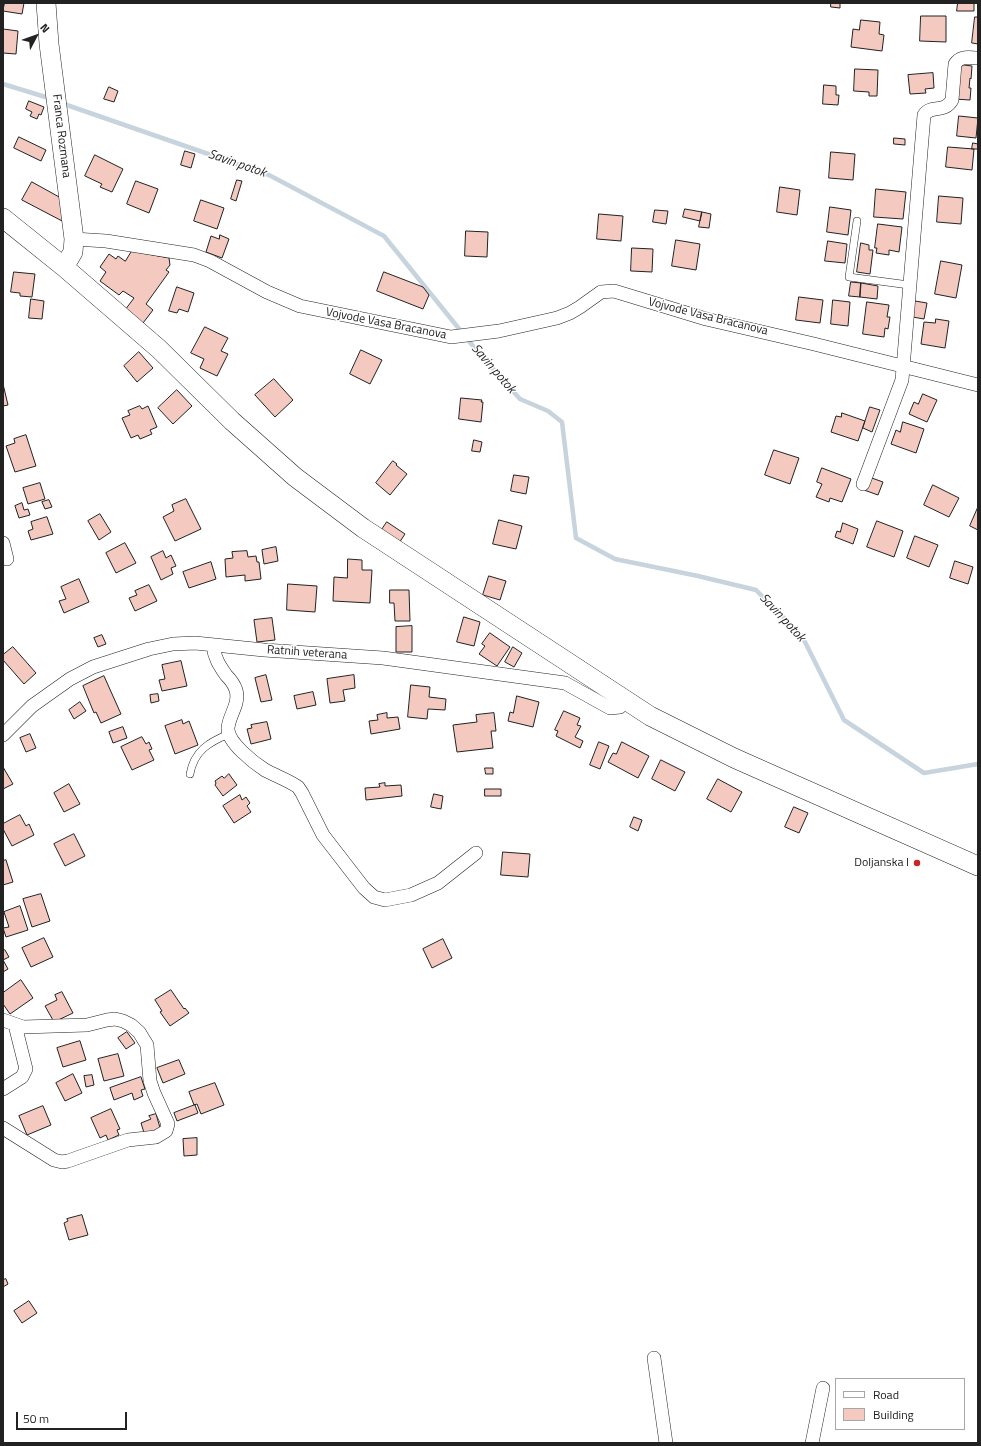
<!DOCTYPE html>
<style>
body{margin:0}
#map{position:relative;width:981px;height:1446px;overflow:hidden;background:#fff;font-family:"Titillium Web",sans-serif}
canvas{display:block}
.frame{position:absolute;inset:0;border:4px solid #222;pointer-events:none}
.legend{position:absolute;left:835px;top:1378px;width:130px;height:52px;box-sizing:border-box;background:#fff;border:1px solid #a7a7a7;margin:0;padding:5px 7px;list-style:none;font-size:12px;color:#222}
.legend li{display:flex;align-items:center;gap:8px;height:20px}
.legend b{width:20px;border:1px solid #a7a7a7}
.north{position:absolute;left:16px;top:16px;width:40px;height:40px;-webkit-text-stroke:3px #fff;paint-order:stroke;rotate:49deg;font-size:11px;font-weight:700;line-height:16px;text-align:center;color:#222}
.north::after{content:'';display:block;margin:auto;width:14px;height:18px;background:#222;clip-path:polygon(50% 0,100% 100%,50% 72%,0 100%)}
.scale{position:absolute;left:16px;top:1412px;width:111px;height:18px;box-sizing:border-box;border:2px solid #222;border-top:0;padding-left:5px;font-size:12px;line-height:14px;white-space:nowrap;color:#222;-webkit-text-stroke:3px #fff;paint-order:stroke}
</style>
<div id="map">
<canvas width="981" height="1446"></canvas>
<div class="frame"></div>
<ul class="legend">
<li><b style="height:5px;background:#fff"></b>Road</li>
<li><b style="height:11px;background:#f3c9c0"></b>Building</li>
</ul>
<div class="north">N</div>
<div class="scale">50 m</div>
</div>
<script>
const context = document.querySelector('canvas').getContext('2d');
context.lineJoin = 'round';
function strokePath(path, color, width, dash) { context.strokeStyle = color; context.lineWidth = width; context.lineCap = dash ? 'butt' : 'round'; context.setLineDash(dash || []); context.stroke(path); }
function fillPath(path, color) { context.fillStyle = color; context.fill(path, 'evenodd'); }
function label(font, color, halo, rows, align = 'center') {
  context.font = font + ' "Titillium Web",sans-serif'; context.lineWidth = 3; context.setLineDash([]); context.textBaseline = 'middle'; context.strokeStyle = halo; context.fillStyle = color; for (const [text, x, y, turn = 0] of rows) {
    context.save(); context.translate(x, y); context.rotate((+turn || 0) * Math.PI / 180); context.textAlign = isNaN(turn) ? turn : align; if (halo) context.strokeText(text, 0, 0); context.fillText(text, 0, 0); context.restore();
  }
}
strokePath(new Path2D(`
 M3,84L52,99
 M61,103L269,175L384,236L477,351L520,399L548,411L562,422L576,538L615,559L698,576L756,590L802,636L844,720L924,773L978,764`), '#c7d3dd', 4.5);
const building = new Path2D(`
 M5,3H24L22,14L3,11Z
 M831,3H840V8L831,7Z
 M958,3H974V11H957Z
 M921,16H946V42L920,41Z
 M975,17H978V44L972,43Z
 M861,20L880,22L879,34L884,35L882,51L851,47L853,29L859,30Z
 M3,29L18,31L16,54L3,53Z
 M964,65L972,66L971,79L970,78L969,88H971L970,100L954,99L956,70Z
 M855,69L878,70L877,96H869V92L854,91Z
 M933,73L934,88L925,89L926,93L910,94L908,75Z
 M824,85L836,86V95H839L838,105L823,104Z
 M109,87L118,91L114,102L104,99Z
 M29,101L44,107L41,115L39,114L37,119L30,116L32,112L26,109Z
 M959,116L978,118L976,138L957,136Z
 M19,137L46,150L41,161L14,148Z
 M894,138L905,139V145L894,144Z
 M973,143L978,144V149H972Z
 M948,147L974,149L972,170L946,167Z
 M185,151L195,154L191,168L181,165Z
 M831,152L855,154L853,180L829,178Z
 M95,155L123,169L112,192L100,187L102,184L85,176Z
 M237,180L242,181L236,201L231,199Z
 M136,181L158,189L149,213L127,204Z
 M32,182L61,198L64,222L22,200Z
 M780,187L800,190L797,215L777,212Z
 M876,189L906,192L903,219L874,217Z
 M939,196L963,198L961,224L937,222Z
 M201,200L224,208L217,229L194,221Z
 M830,207L851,210L848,235L827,232Z
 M685,209L702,212L700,221L683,217Z
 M655,210L668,211L666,224L653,222Z
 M702,212L711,214L709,228L699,227Z
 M599,214L623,216L621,241L597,239Z
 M878,224L902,227L899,252L889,250V255L876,253L877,248H875Z
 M466,231L488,232L487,257L465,256Z
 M220,235L229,239L222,258L206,252L211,236L219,239Z
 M676,240L700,244L696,270L672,266Z
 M828,241L847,244L845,263L825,261Z
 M861,243L869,245V250H873L870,274L857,272Z
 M632,248L653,249L652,272L631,271Z
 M132,251L169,258L170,265L166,270L169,272L146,304L153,310L143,323L125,310L134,298L123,291L119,295L100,281L106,272L100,267L109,254L116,259L118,256L125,261Z
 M941,261L962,265L956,298L935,294Z
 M14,272L35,274L32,297L20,296V293L11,292Z
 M384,272L423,287L429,295L423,309L377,291Z
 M851,282L861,283L860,297L849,296Z
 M861,283L878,286L877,299L860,297Z
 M177,287L194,293L188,312L179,309L177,313L169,311Z
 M799,297L823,300L820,323L796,320Z
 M31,299L44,301L42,319L29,318Z
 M833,300L850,302L848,326L831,324Z
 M909,300L927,303L924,319L907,316Z
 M867,302L889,305L887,317H890L888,329L885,328L884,337L863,334Z
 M936,319L949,321L945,348L921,344L924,322L935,323Z
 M205,327L228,338L221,351L228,354L217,376L200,368L204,359L191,353Z
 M361,350L382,360L370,384L350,374Z
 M139,352L153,368L137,382L124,366Z
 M274,379L293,400L275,417L255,395Z
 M3,384L8,405L3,406Z
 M177,390L192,406L173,424L158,408Z
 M923,394L937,400L927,422L909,414L914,402L918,404Z
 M461,398L482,400L481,402H483L481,422L459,419Z
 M140,406L142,409L148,406L157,427L150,430L152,434L140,439L138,435L131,438L122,418L130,415L128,411Z
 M870,407L880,410L872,432L863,428Z
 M842,413L865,421L858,441L831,432L836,416L841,417Z
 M903,422L924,429L916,453L891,444L896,430L900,432Z
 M26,435L36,466L15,472L6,446L15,443L14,439Z
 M474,440L482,442L480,452L472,451Z
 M774,450L799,458L790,484L765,475Z
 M393,461L397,464L396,465L407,474L390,495L376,483Z
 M822,468L851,479L842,502L830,498L829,502L816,497L822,484L817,482Z
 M514,475L529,477L526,494L511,491Z
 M869,477L883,482L878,495L864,490Z
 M40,483L45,499L28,504L23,488Z
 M933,485L959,498L949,517L924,505Z
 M186,499L201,529L175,541L163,517L174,511L172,505Z
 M49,500L52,507L45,509L42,502Z
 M22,503L24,510L28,509L30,515L19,518L15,506Z
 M978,507V530L970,526Z
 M100,514L111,532L99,540L88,521Z
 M47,517L53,534L31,540L28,531L33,529L31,522Z
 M499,520L522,526L516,549L493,544Z
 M877,521L903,531L894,557L867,547Z
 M387,522L405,534L399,543L381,531Z
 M843,523L858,529L853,544L835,537L837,531L840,532Z
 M915,536L938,545L929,567L907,558Z
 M125,543L136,563L116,573L106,553Z
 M276,547L278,561L264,564L262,550Z
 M163,551L166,558L171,555L176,566L171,568L173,574L161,580L151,557Z
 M247,551L248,557L256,556L257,562H259L261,579L245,581V575L226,577L225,559L233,558L232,552Z
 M348,559L362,560V570H372L370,603L333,601L334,577L347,578Z
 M955,561L973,567L968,584L950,578Z
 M211,562L216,579L189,588L183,572Z
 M489,576L506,581L500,600L483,595Z
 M79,579L89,602L64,613L59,601L66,599L61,587Z
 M288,584L317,586L315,612L287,610Z
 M149,585L157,601L135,611L129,598L137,595L135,591Z
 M390,590H409L410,621H395L394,603H390Z
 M464,617L480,622L474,646L457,642Z
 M272,618L275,640L257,642L254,620Z
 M412,626V652H396V627Z
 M490,633L510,647L497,666L479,654L485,646L482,644Z
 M102,635L106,644L98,647L94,638Z
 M13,647L36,673L24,684L3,660V655Z
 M513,647L522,653L514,667L505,662Z
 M181,661L187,686L162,691L159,680L165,679L162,665Z
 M266,675L272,700L261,702L255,678Z
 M354,675L355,688L343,690L345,701L330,703L327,679Z
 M104,676L121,714L101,723L96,712L94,713L83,686Z
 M411,685L430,687L429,697L446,699L445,710L428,709L427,719L408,717Z
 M313,692L316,705L297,709L294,696Z
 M158,694L159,701L151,703L150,695Z
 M517,696L539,702L533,727L508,721L510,712L513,713Z
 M80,702L86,711L74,719L69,710Z
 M564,711L580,718L577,725L581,726L575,737L583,741L580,748L556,736L558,731L555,730Z
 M387,713V718L398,717L400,729L371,734L369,721L378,720L377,715Z
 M494,713L496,731H491L493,748L457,752L453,725L477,722L476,715Z
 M182,720L183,724L189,721L198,745L175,754L165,726Z
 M267,722L271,739L251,744L247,729L252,728L251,725Z
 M123,727L127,738L113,743L109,732Z
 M30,734L36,748L26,752L20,738Z
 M142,737L146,744L149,742L152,749L149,750L154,760L132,770L121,747Z
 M599,742L609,746L600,769L590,765Z
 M622,742L649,756L638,778L608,762L613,753L616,754Z
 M661,760L685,772L675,791L652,779Z
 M3,767L13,784L3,789Z
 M485,768H493V774H486Z
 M229,774L237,785L223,796L215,785L216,783L215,781L222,776L224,778Z
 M718,779L742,792L731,812L707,799Z
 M385,783V786L401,785L402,796L366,800L365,788L380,787L379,784Z
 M69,784L80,804L64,812L54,793Z
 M485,789H501V796H485Z
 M434,794L443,796L441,809L431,807Z
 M240,795L242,800L246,797L250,803L247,806L251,812L234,823L223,806Z
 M794,807L808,813L799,833L785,827Z
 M20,815L26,826L29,824L34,835L12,846L3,829V824Z
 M634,817L642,820L638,831L630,827Z
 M74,834L85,856L65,866L54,844Z
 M503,852L530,854L528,877L501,875Z
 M6,860L13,882L3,885V861Z
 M41,894L50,921L32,927L23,899Z
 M20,906L28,930L6,937L3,928L9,927L4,912Z
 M44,938L53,957L31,967L22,948Z
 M443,939L452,958L432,968L423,949Z
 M5,950L9,957L3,960V951Z
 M3,960L8,969L3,972Z
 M21,980L33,998L10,1014L3,1004V993Z
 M171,990L184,1009L185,1008L189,1013L170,1026L160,1012L162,1011L155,1000Z
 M62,992L73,1013L54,1022L45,1006L57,1000L55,995Z
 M127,1032L135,1043L126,1049L118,1038Z
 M80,1041L86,1060L63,1067L57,1048Z
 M118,1054L124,1076L104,1081L98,1059Z
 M179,1060L185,1074L163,1083L157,1068Z
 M73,1074L82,1093L65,1101L56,1083Z
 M92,1075L94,1085L86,1087L84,1076Z
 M141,1077L145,1089L141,1090L143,1096L134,1100L132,1093L114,1100L110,1088Z
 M215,1083L224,1105L201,1114L197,1104L194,1105L189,1092Z
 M195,1105L198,1113L177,1121L174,1113Z
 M43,1106L51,1125L27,1135L19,1116Z
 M111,1109L120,1129L117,1130L119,1135L108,1140L106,1135L100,1138L91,1118Z
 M156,1114L161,1131L145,1136L141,1123L151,1119L149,1116Z
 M197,1138V1155L184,1156L183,1139Z
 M82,1215L88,1235L69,1240L64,1223L68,1221L67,1219Z
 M6,1279L8,1284L3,1287V1280Z
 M29,1301L37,1313L22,1323L14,1311Z`);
fillPath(building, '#f3c9c0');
strokePath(building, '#222', 1);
const lane = new Path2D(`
 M857,221L849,277L909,285
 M190,774C194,751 209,742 229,734`);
const street = new Path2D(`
 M74,239L106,241L194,255L210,261L267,292L300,306L451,337L499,331L557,318L570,313L580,307L601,292L614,291L706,319L814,344L978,385
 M863,484L902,380L924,115C931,104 944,114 952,100L955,64C961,55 969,58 978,58
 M3,543L7,559
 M213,645C214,657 219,665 226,675C230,679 234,684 236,690C240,704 229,715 228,728C227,742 254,763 265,770C276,776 288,780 298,787L302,793L323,835L364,888L374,897L385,900L411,895L438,883L476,853
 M3,735L32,706L70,679L93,667L149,649L173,644L195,643L264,650L383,658L565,683L610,708L620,707L626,700
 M3,1020L23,1027L87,1025L107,1020L115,1019L123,1021L131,1025L139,1032L147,1045L150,1081L154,1093L168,1124L166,1131L156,1137L128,1140L68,1161L62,1162L54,1160L3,1128
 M3,1089L22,1077L26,1069L16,1029L17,1025
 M654,1358L666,1443
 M812,1443L823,1388`);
const secondary = new Path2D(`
 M46,3L49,44L74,239L73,252L64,267
 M3,218L64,267L159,349L232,421L295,477L363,528L650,716L734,758L978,866`);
strokePath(lane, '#222', 8);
strokePath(street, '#222', 14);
strokePath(secondary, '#222', 20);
strokePath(lane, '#fff', 7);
strokePath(street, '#fff', 13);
strokePath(secondary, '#fff', 19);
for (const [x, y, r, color] of [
 [917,863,4,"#c62828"]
]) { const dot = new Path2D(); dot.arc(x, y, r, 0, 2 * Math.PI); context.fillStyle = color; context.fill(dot); strokePath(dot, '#fff', 1.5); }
label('12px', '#222', '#fff', [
 ["Franca Rozmana",61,136,83],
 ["Vojvode Vasa Bracanova",708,317,14],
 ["Vojvode Vasa Bracanova",386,324,11],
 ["Ratnih veterana",307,653,4]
]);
label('12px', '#222', '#fff', [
 ["Doljanska I",909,863]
], 'right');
label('italic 13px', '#222', '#fff', [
 ["Savin potok",237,164,19],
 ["Savin potok",493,369,49],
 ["Savin potok",782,618,47]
]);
</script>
